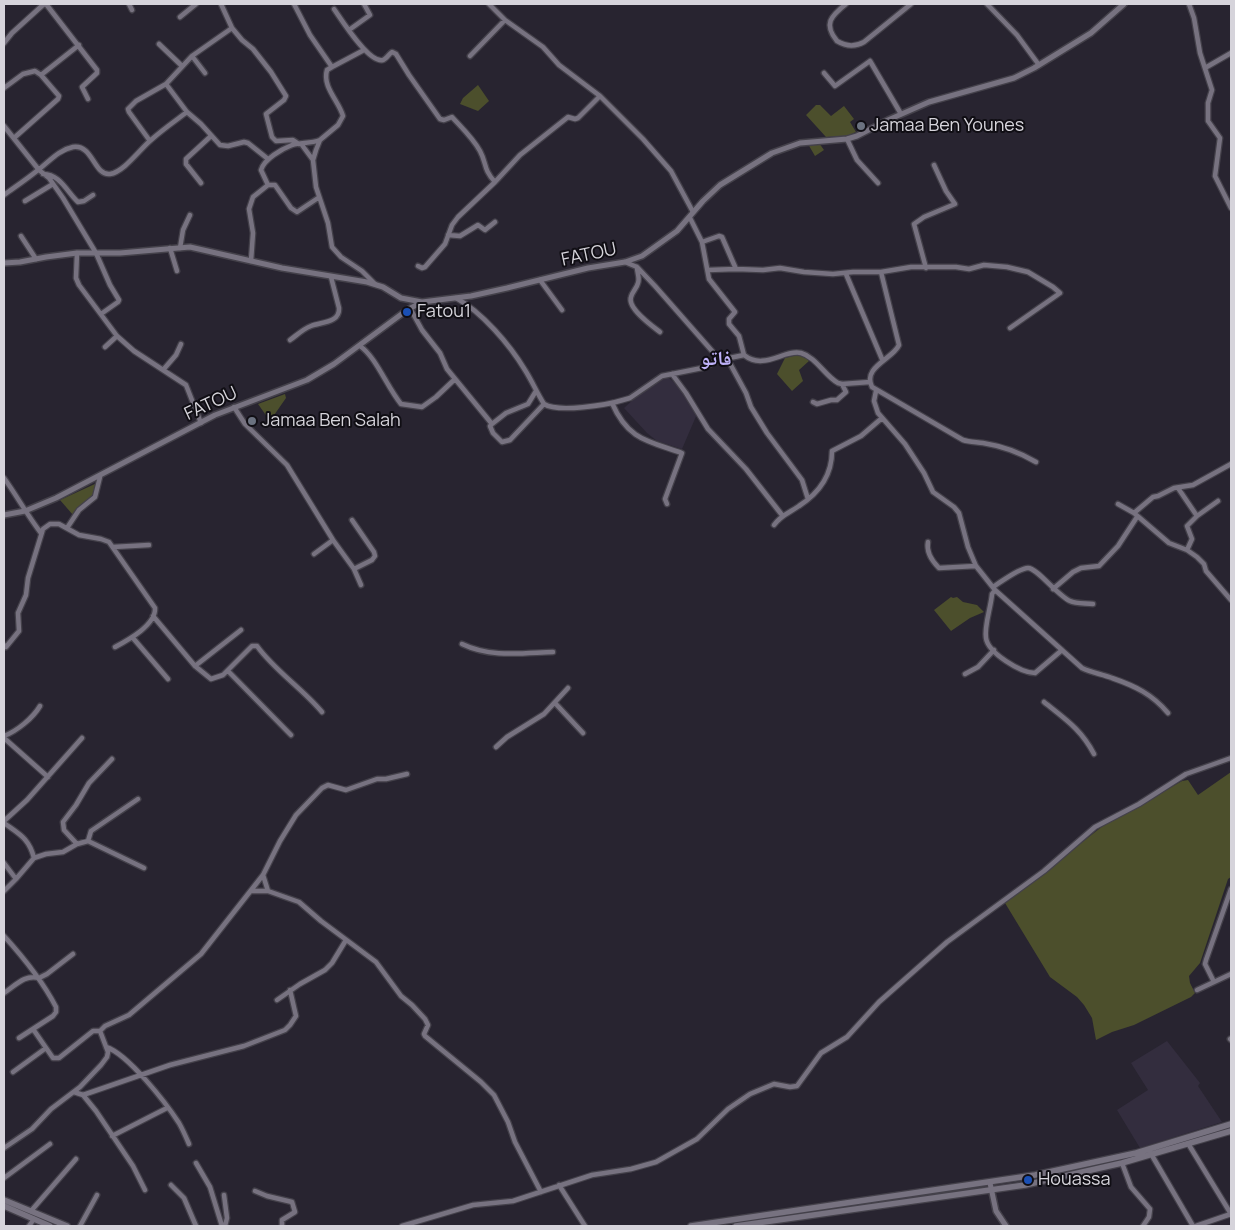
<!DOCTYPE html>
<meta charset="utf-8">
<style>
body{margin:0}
#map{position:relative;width:1235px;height:1230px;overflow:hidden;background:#282430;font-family:Manrope,sans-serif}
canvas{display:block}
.frame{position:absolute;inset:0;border:5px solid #d6d4db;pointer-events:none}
</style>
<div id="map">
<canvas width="1235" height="1230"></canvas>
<div class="frame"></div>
</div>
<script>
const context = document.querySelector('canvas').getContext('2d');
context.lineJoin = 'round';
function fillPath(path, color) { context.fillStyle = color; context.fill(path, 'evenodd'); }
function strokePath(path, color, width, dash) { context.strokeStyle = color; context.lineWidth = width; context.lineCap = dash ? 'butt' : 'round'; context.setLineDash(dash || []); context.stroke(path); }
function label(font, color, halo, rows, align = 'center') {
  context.font = font + ' Manrope,"Noto Naskh Arabic",sans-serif'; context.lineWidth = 4; context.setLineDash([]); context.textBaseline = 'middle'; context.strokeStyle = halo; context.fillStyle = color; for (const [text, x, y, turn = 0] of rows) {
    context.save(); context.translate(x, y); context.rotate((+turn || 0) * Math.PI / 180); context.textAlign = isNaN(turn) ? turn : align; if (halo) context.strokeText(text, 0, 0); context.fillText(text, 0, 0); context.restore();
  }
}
fillPath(new Path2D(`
 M665,378H669L685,392L697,414L682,449L657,441L647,433L624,408L635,398Z
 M1167,1041L1200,1083L1198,1086L1222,1122L1140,1148L1117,1110L1148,1090L1131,1063Z`), '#332d3e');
fillPath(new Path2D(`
 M478,85L489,101L478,111L460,104L463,98Z
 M816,105H820L831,116L844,106L854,119L850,122L856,132L847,136L826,137L806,115Z
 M819,143L824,150L815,156L808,144Z
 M797,355L805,357L809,361L799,370L803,381L792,391L777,374L785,358Z
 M285,394L286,398L270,421L258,404Z
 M97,483L98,491L73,515L60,500Z
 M951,597L953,598L957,597L963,602L977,605L984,612L970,618L951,631L934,610Z
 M1231,772V877L1228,879L1200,963L1189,976L1190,983L1195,993L1191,997L1134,1025L1112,1032L1096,1040L1092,1018L1084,1005L1077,997L1050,977L1005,903L1104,825L1182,781L1188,780L1198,795Z`), '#4c4f2c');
const minor = new Path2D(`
 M46,4L97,70V73L82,87L88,99
 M129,4L132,10
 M221,4L232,28L242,40L253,49L271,72L286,96L284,100L266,114L272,137L276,141L293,140L299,144
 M294,4L310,35L332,67L327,70C322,87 339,101 343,116L338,125L320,140L316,150L313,160L316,187L328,223L332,247L341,257L362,271L375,284
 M489,4L505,20L543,47L559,65L600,96L643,139L671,171L693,212
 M846,4C831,16 823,24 837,41C847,47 855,47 864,42L911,4
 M987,4L1017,35L1039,65
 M1189,4L1194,18L1200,53L1212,90L1208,103V121L1220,138L1215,176L1231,208
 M334,9C341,19 369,64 383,60C386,59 389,54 392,52L396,54L409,75L440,119L444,120L452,117C461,127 473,138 480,151C487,164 483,169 495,182
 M180,17L196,4
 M349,30L370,15L364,4
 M4,43L12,33L44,4
 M159,44L182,66
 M192,56L205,73
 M470,56L505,20
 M332,67L364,50
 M1205,68L1231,53
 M824,73L835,86L870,61L901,114
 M41,75L79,45
 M166,84L187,112L201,124L220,145L228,146L244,142L248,143L268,159
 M4,88L23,74L35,71L41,75L59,96L58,99L14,138
 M4,126L39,170L49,178L63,198L96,253L110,285L119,300L118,302L101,314
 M847,139L857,160L878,183
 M150,141L129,112L128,109L136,101L166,84L192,56L232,28
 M302,145L313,160
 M43,174C60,174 67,192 78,202L84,201L93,195
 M201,183L186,164V159L211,136
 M268,185L261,170C264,159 282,149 292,145C301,142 310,144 320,140
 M4,195C15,187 27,179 38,170C49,162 58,150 73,147C93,144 94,176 110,174C124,172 140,149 151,140C162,130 175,121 187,112
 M25,201L53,184
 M690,218L702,242L709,279L735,312L729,319V324L739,336L744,355C764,371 784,349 801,353C816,357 825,376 838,383L842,384L870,382
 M448,235L460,236L478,225L485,230L495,222
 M21,236L36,259
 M702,242L719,236L722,237L736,269
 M170,248L177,271
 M180,248L183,230L190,215
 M77,253L76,278L79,285L117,336L134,351L186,385L201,423
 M251,261L253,233L249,209L253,197L268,185H275L291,208L297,212L318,198
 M625,262L637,267C637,273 640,278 638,283C637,288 632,292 631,297C627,308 652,326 660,332
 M418,266L422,268L425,267L445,244L452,225L458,217L495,182L520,155L568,117L575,119L578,118L600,96
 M637,267L655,286L720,360
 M926,268L914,224L924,217L955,204L946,191L934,165
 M708,270L736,269L763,270L780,268L804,272L833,274L853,272H881L911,267H956L969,269L984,265L1007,267L1028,272L1053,287L1060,293L1010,328
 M881,272L899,345C893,359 862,367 872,387L963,440C969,442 976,442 983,443C1002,446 1019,452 1036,462
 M846,274L882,359
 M540,280L562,310
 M456,298C482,312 510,345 525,370C532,381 537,393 544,404C558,413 607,405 623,400L630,398L662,376L702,368L720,360L744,355
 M410,308L422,330L440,353L447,369L492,424L490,426L493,433L502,442L510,440L544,404
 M290,340C297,335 303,329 311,326C321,322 340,323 339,308L331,277
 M360,346C376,357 387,387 401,404L422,407L436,397L455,379
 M105,347L117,336
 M727,358L746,393L751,407L767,433L802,480L808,499
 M163,370L176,355L181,344
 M672,374L686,393L708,429L746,469L782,515
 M876,391L874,401L878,413L905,444L924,473L933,492L954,507L959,513L968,547L976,566L995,590L1082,668C1092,673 1102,674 1112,678C1135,686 1152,694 1168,713
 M813,402L817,404L831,400H837L846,392L842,384
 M612,403C628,440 648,441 682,453L665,499L667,504
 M234,407L245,424L287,465L333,540L354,569L361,585
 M492,424L506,413L528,404L536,391
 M4,478C17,496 27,515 41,533
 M1178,488L1197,516L1187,526L1192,539L1187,550
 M1118,504L1134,513L1169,543L1187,550L1197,557L1204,564L1206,571L1231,600
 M1134,513L1153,497L1158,496L1174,488L1193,485L1231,464
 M1197,516L1218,501
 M352,520L374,552L375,556L372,560L354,569
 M774,525C781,515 789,513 799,506C819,493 832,475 832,451L861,436L882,418
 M67,528L79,510L95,497L100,477
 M928,542C926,552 932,561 939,568L976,566
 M113,547L149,545
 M314,554L333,540
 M993,587C1001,582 1019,568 1028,568C1037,568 1057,595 1070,601C1076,604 1086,603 1093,604
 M1053,589L1073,572L1081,568L1099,566L1118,546L1137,517
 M995,590L992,594C991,607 984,626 986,638C988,653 1021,673 1035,673L1062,650
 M153,616L195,666L211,679L223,675L252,646H257C275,671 302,688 322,712
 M133,638L168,679
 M462,644C491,658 522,653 553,652
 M4,645L6,647L19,631L18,613L26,595L28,578L43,529L50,524H59L79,535L101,539L109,542L155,608C156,625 128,640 115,647
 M195,666L241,630
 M228,671L291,735
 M965,674L978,667L994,650
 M1044,702C1065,719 1081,729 1094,754
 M555,703L583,733
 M4,736C17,731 33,718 40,706
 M4,738L48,777
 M496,747L507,737L544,714L568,688
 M4,821L27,800L82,738
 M4,823C19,834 29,838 34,858
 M88,841L91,831L138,799
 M77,844L64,830L63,822L76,805L89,783L112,759
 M4,863L16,879
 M263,875L268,891
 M4,891L16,879L34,858L46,854L63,852L77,844L88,841L144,868
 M251,891H268L299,902L321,921L376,962L401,996L412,1005L425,1019L428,1025L424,1034L425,1036L481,1082L494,1095L508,1122L515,1142L541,1192
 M4,936C24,958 42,980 56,1007V1012L53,1016L19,1038
 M1214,982L1205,964L1206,960L1231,889
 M1197,990L1231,974
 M4,993C16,985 25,974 39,978L47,974L73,954
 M277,1000L300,984L325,970L332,963L346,940
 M33,1029L53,1058H59L93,1031H100L105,1026L129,1015L201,954L263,875L280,841L296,815L322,788L328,785L346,790L377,779H386L407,774
 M1230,1039L1231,1040
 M106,1047C128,1054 166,1103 179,1123C183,1130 186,1137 189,1144
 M13,1072L46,1048
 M74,1092L83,1095L96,1111L133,1166L145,1190
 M83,1095L170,1065L244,1046L285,1030L290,1025L296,1016L290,990
 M112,1136L167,1108
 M1189,1145L1231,1214
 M4,1148L32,1129L51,1109L80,1087L101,1065L107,1057L108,1052L100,1031
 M1150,1152L1193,1226
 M196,1163L210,1187L222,1226
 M1122,1163L1131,1187L1150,1209L1149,1217L1143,1226
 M4,1178L50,1144
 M171,1185L184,1198L196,1226
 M559,1185L585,1226
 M255,1191L267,1196L292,1202L295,1212L282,1220V1226
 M224,1195L227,1218L225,1226
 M31,1211L76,1159
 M29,1226L34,1219
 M80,1226L97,1195
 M402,1226L473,1205L513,1201L592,1175L631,1169L656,1162L697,1139L728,1109L750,1094L774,1084L790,1087L797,1086L821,1053L847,1037L879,1002L947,942L1044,871L1095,827L1139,804L1186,774L1231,758
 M1196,1226L1231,1214`);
const tertiary = new Path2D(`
 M4,263L20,262L46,257L77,253H120L190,247L282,268L367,282L383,287L401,298L422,302
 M4,515L25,511L56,498L215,415L307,380L334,364L407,310L422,302L471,296L507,288L588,268L625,262L642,256L677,231L703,201L720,185L772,153L800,143L847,139L857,136L888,120L929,102L1014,78L1034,68L1091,33L1124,4
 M990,1183L996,1211L1006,1226`);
const secondary = new Path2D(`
 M4,1200L67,1226
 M4,1206L50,1226
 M691,1226L1035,1175L1136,1153L1231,1124
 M736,1226L1025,1185L1122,1163L1231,1131`);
strokePath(minor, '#44414a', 7);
strokePath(tertiary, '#44414a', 8);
strokePath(secondary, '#44414a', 8);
strokePath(minor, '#777280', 4.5);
strokePath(tertiary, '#777280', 5);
strokePath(secondary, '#777280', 5.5);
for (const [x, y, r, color] of [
 [861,126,5,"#6b7280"],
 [407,312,5,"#1a4fb4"],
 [252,421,5,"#6b7280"],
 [1028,1180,5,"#1a4fb4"]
]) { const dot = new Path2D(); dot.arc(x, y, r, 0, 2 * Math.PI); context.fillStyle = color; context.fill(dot); strokePath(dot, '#100e14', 2); }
label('18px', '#d6d4db', '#100e14', [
 ["Jamaa Ben Younes",871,126],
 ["Fatou1",417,312],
 ["Jamaa Ben Salah",262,421],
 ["Houassa",1038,1180]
], 'left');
label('18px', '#d6d4db', '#100e14', [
 ["FATOU",589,255,-12],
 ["FATOU",211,404,-25]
]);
label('bold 20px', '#bfb2f9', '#100e14', [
 ["فاتو",716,359]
]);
</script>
